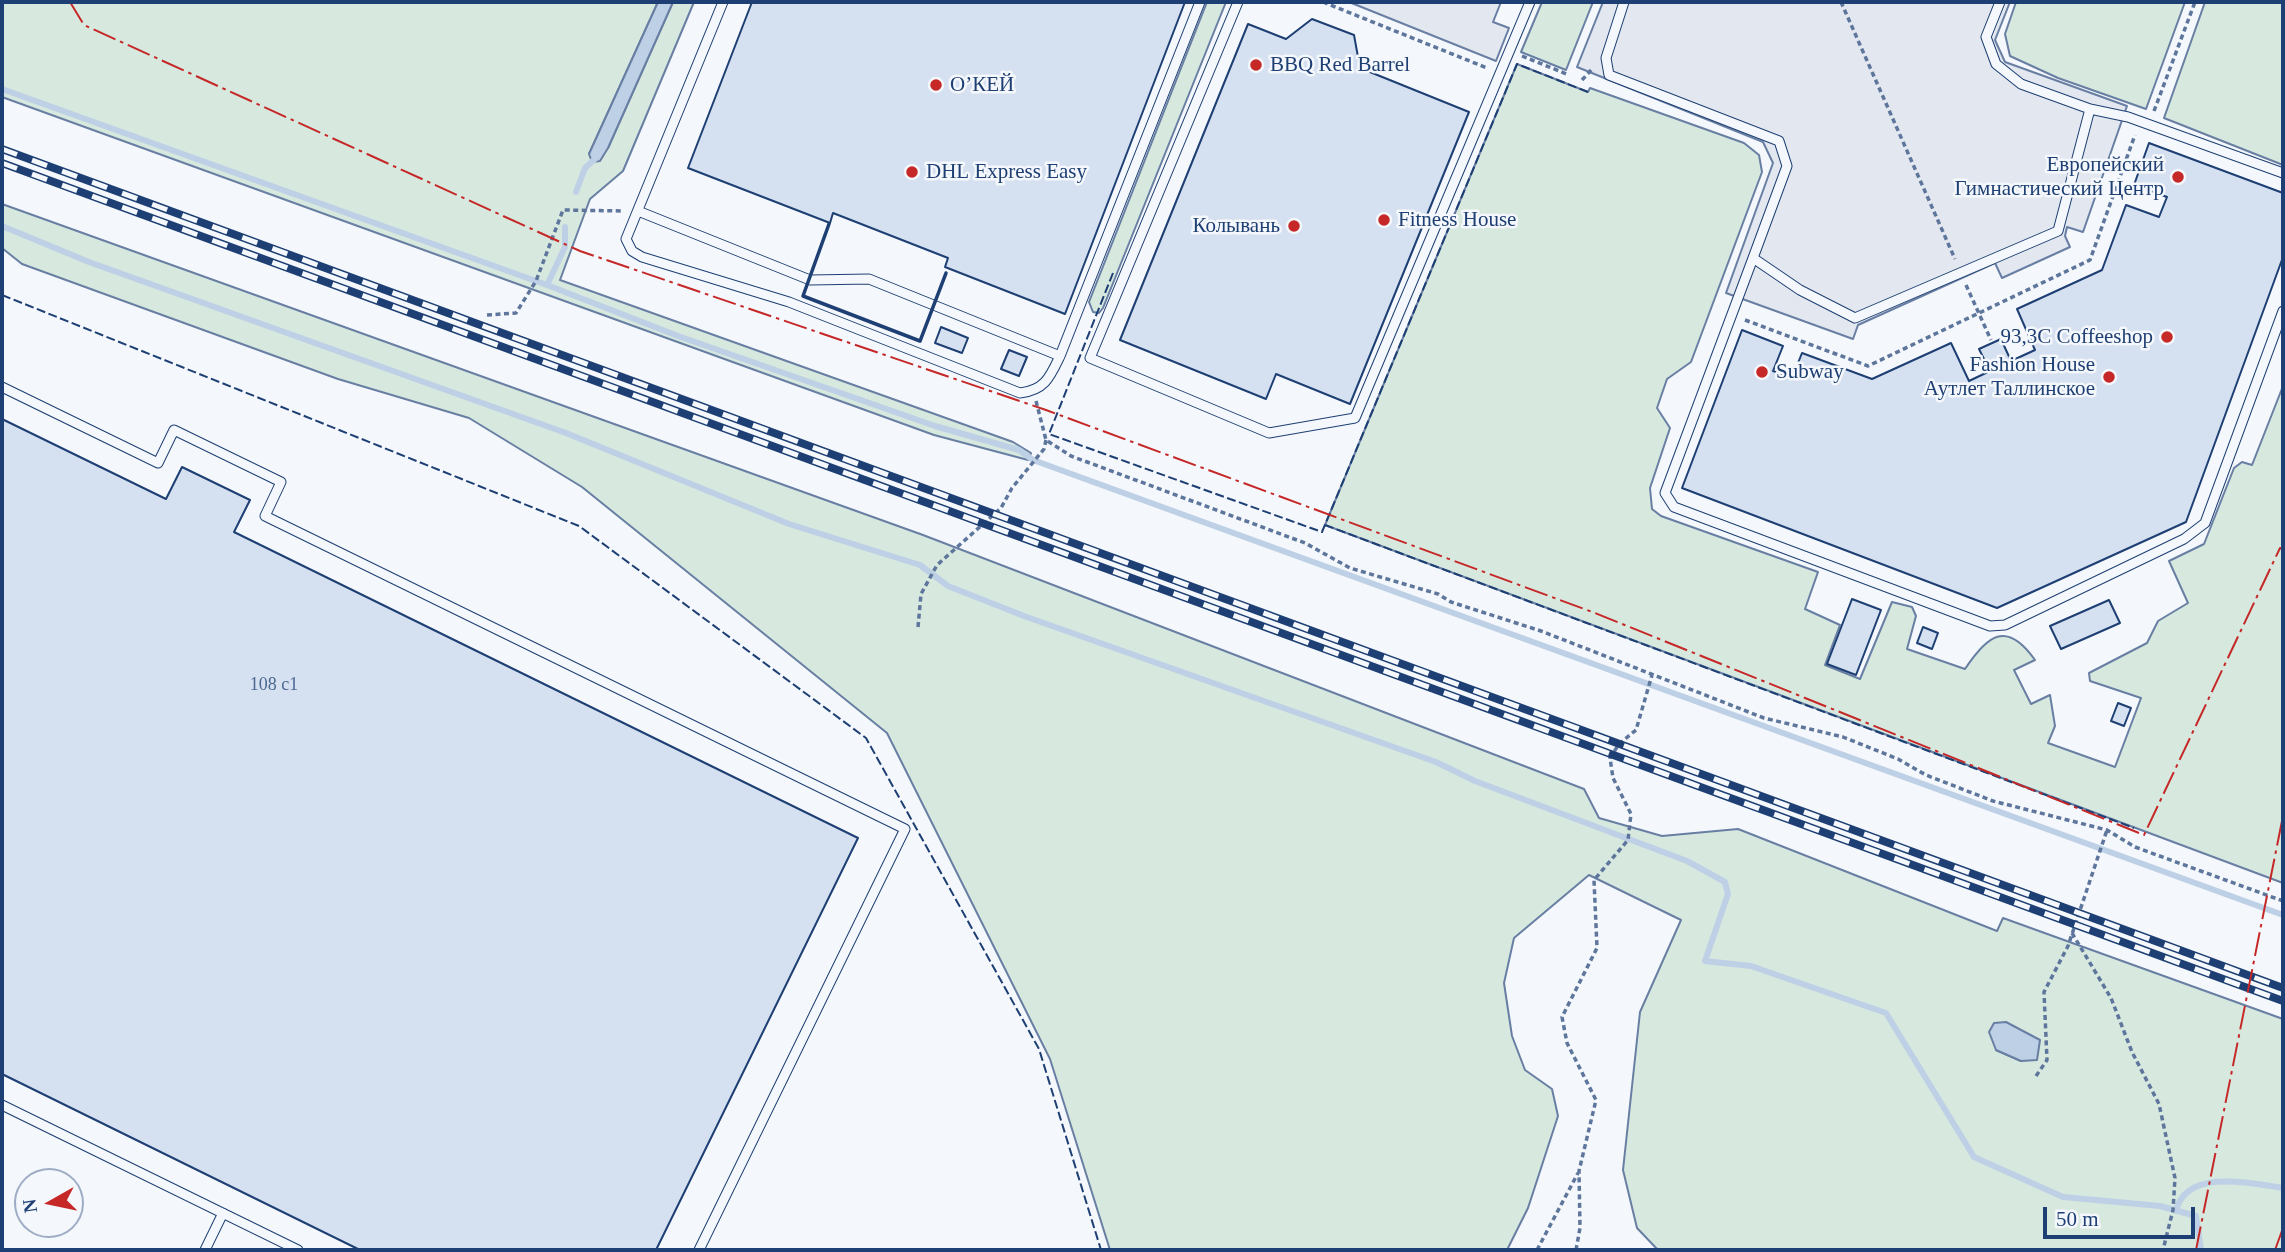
<!DOCTYPE html>
<meta charset="utf-8">
<style>
body{margin:0}
#map{position:relative;width:2285px;height:1252px;overflow:hidden;background:#f4f7fb;font-family:Georgia,serif}
canvas{display:block}
.frame{position:absolute;inset:0;border:4px solid #1d3f73;pointer-events:none}
.north{position:absolute;left:14px;top:1168px;width:70px;height:70px;box-sizing:border-box;background:#f4f7fb;border:2px solid #9eadc5;border-radius:50%;rotate:261deg;font-size:19px;font-weight:700;line-height:28px;text-align:center;color:#1d3f73}
.north::after{content:'';display:block;margin:auto;width:24px;height:32px;background:#c62828;clip-path:polygon(50% 0,100% 100%,50% 72%,0 100%)}
.scale{position:absolute;left:2043px;top:1207px;width:152px;height:32px;box-sizing:border-box;border:4px solid #1d3f73;border-top:0;padding-left:9px;font-size:21px;line-height:24px;white-space:nowrap;color:#1d3f73;-webkit-text-stroke:5px #f4f7fb;paint-order:stroke}
</style>
<div id="map">
<canvas width="2285" height="1252"></canvas>
<div class="frame"></div>
<div class="north">N</div>
<div class="scale">50 m</div>
</div>
<script>
const context = document.querySelector('canvas').getContext('2d');
context.lineJoin = 'round';
function fillPath(path, color) { context.fillStyle = color; context.fill(path, 'evenodd'); }
function strokePath(path, color, width, dash) { context.strokeStyle = color; context.lineWidth = width; context.lineCap = dash ? 'butt' : 'round'; context.setLineDash(dash || []); context.stroke(path); }
function label(font, color, halo, rows, align = 'center') {
  context.font = font + ' Georgia,serif'; context.lineWidth = 5; context.setLineDash([]); context.textBaseline = 'middle'; context.strokeStyle = halo; context.fillStyle = color; for (const [text, x, y, turn = 0] of rows) {
    context.save(); context.translate(x, y); context.rotate((+turn || 0) * Math.PI / 180); context.textAlign = isNaN(turn) ? turn : align; if (halo) context.strokeText(text, 0, 0); context.fillText(text, 0, 0); context.restore();
  }
}
const green = new Path2D(`
 M2,2H658L589,154L608,148L673,2H694L623,171L590,199L560,280L1013,442L1031,453L1028,460L934,435L2,97Z
 M1207,2H1226L1103,308L1099,313L1093,312L1089,302Z
 M1542,2H1593L1566,70L1521,52Z
 M2016,2H2185L2146,109L2058,78L2010,56L2005,34Z
 M2205,2H2283V165L2164,118Z
 M1517,64L1588,92L1590,88L1744,143L1759,155L1762,172L1691,362L1667,379L1657,408L1670,428L1650,488L1652,509L1661,516L1818,572L1805,609L1840,625L1825,665L1860,679L1892,602L1912,607L1916,616L1907,649L1965,669C1987,636 2006,619 2035,660L2014,670L2031,704L2050,695L2055,726L2048,743L2115,767L2141,698L2090,681L2089,673L2147,643L2158,621L2188,603L2169,561L2204,544L2234,468L2242,462L2252,465L2283,386V883L1325,525Z
 M2,204L923,535L1584,789L1599,818L1662,836L1738,829L1997,931L2003,918L2283,1019V1250H1658L1637,1228L1623,1170L1640,1012L1681,920L1589,875L1514,938L1504,983L1512,1036L1525,1070L1552,1089L1558,1116L1528,1208L1507,1250H1110L1050,1059L887,733L582,487L469,418L338,379L22,264L2,248ZM2026,1034L2039,1040L2021,1061L1996,1050Z`);
fillPath(green, '#d7e8df');
strokePath(green, '#687fa3', 2);
const parking = new Path2D(`
 M1349,2H1501L1493,22L1509,28L1496,61Z
 M1603,2H2010L1995,40L2005,62L2127,106L2083,232L2067,227L2065,236L2070,247L2002,278L1995,263L1858,325L1853,339L1726,293L1773,163L1763,142L1577,67Z`);
fillPath(parking, '#e3e8f0');
strokePath(parking, '#687fa3', 2);
const water = new Path2D(`
 M658,2H673L608,148L600,161L592,162L589,154Z
 M2006,1022L2040,1040L2037,1060L2021,1061L1996,1050L1989,1032L1994,1023Z`);
fillPath(water, '#bed0e5');
strokePath(water, '#687fa3', 2);
strokePath(new Path2D(`
 M2,89L547,285L678,336L935,426L1019,450L1033,460L2283,915
 M576,192L585,168L597,157
 M2,226L89,262L566,433L789,524L920,565L948,586L1024,616L1436,762L1475,781L1687,861L1725,882L1728,894L1705,961L1751,966L1886,1013L1974,1157L2063,1197L2160,1206L2196,1216L2201,1250
 M547,285L565,247V227
 M2176,1211C2186,1168 2252,1183 2283,1188`), '#bed0e5', 6);
const building = new Path2D(`
 M752,2H1185L1065,314L945,267L948,258L833,213L830,223L688,168Z
 M1312,19L1354,35L1360,68L1469,112L1350,404L1276,374L1266,399L1120,340L1248,24L1286,39Z
 M2149,143L2283,193V257L2186,522L1997,608L1682,488L1742,330L1783,346L1773,371L1792,378L1802,353L1872,379L1951,343L1969,381L1990,371L1979,349L2001,339L2011,361L2035,350L2017,309L2102,270L2126,205L2159,217L2167,197L2134,185Z
 M941,327L968,338L962,353L935,343Z
 M1009,350L1027,357L1019,376L1001,369Z
 M2,419L166,499L182,467L250,500L234,532L858,838L656,1250H360L2,1074Z
 M1852,599L1881,610L1856,675L1827,664Z
 M2109,600L2120,623L2061,649L2050,626Z
 M1923,627L1938,633L1932,649L1917,643Z
 M2118,703L2131,708L2124,726L2111,721Z`);
fillPath(building, '#d5e0f0');
strokePath(building, '#1d3f73', 2);
const service = new Path2D(`
 M723,2L626,239L632,251L642,257L789,302L1020,393C1045,390 1050,377 1060,356L1200,2
 M1238,2L1090,358L1269,433L1355,418L1530,2
 M1624,2L1606,58L1609,75L1779,141L1787,166L1753,258L1800,290L1855,318L2058,231L2090,109L2021,84L1996,64L1986,37L2000,2
 M2090,109L2128,117L2283,173
 M638,211L810,280L869,279L1060,356
 M1753,258L1665,493L1674,507L1990,626L2005,625L2184,539L2205,523L2283,311
 M2,387L158,463L174,430L281,482L265,516L905,829L699,1250
 M2,1105L298,1250
 M205,1250L223,1213`);
strokePath(service, '#1d3f73', 11);
strokePath(new Path2D(`
 M1323,2L1487,68
 M1841,2L1955,259
 M1522,56L1569,75
 M1582,80L1593,68
 M2154,111L2195,2
 M1966,285L1991,340
 M487,315L516,313L536,281L563,210L624,211
 M1745,320L1868,366L2090,260L2135,135
 M1036,401L1046,440L1071,456L1305,543L1350,568L1438,594L1451,602L1541,631L1764,718L1843,737L1898,759L1926,775L1993,801L2107,830L2135,847L2283,901
 M918,627L921,594L937,565L1001,508L1012,488L1044,449L1046,440
 M2072,933L2111,998L2132,1052L2159,1104L2175,1178L2173,1210L2163,1250
 M2036,1076L2047,1060L2044,992L2068,946L2107,830
 M1537,1250L1578,1173
 M1576,1250L1580,1228L1579,1171L1596,1100L1567,1043L1562,1017L1597,948L1594,880L1628,840L1631,814L1613,778L1610,758L1619,744L1636,730L1652,675`), '#5e769c', 3.5, [5, 3.5]);
strokePath(service, '#f4f7fb', 9);
const rail = new Path2D(`
 M2,149L2283,988
 M2,163L2283,1001`);
strokePath(rail, '#1d3f73', 8);
strokePath(rail, '#f4f7fb', 5, [16]);
strokePath(new Path2D(`
 M1113,273L1049,434L1322,532L1517,64L1588,92
 M2,295L579,526L866,738L1039,1049L1101,1250
 M1325,525L2134,828`), '#1d3f73', 2, [9, 3.5]);
strokePath(new Path2D(`
 M829,224L803,296L920,341L946,273`), '#1d3f73', 3.5);
strokePath(new Path2D(`
 M70,2L84,25L580,251L1046,410L1595,613L2144,835L2280,548L2283,549
 M2196,1250L2283,816
 M2275,1250L2283,1228`), '#c62828', 2, [24, 5, 3.5, 5]);
for (const [x, y, r, color] of [
 [1256,65,7,"#c62828"],
 [936,85,7,"#c62828"],
 [912,172,7,"#c62828"],
 [2178,177,7,"#c62828"],
 [1384,220,7,"#c62828"],
 [1294,226,7,"#c62828"],
 [2167,337,7,"#c62828"],
 [1762,372,7,"#c62828"],
 [2109,377,7,"#c62828"]
]) { const dot = new Path2D(); dot.arc(x, y, r, 0, 2 * Math.PI); context.fillStyle = color; context.fill(dot); strokePath(dot, '#f4f7fb', 2.5); }
label('18px', '#4b6792', null, [
 ["108 с1",274,685]
]);
label('21px', '#1d3f73', '#f4f7fb', [
 ["BBQ Red Barrel",1270,65],
 ["О’КЕЙ",950,85],
 ["Европейский",2164,165,"right"],
 ["Гимнастический Центр",2164,189,"right"],
 ["DHL Express Easy",926,172],
 ["Fitness House",1398,220],
 ["Колывань",1280,226,"right"],
 ["93,3C Coffeeshop",2153,337,"right"],
 ["Fashion House",2095,365,"right"],
 ["Аутлет Таллинское",2095,389,"right"],
 ["Subway",1776,372]
], 'left');
</script>
